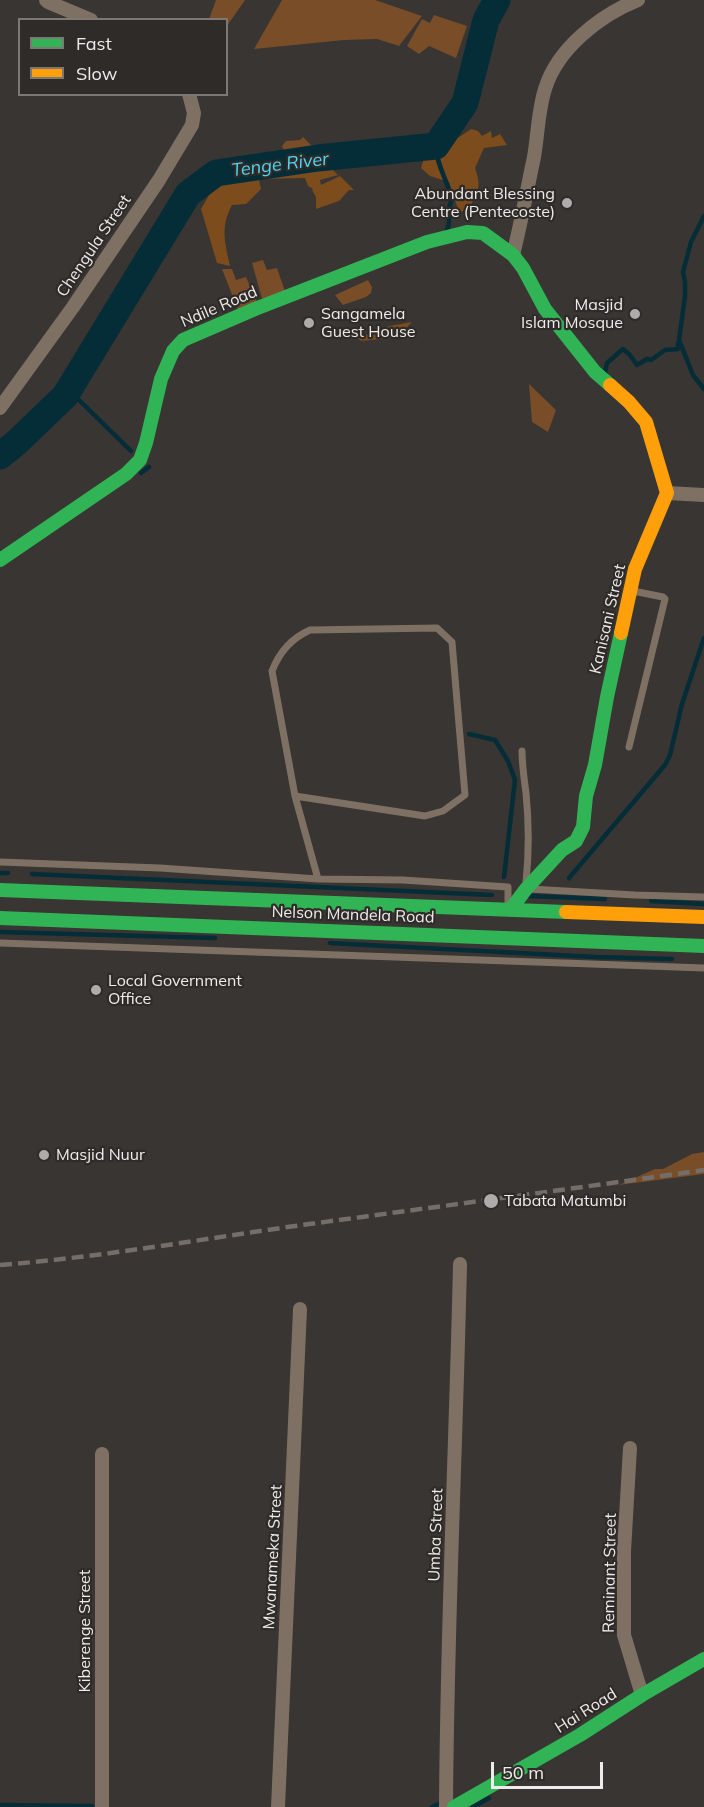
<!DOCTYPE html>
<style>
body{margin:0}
#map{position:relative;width:704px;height:1807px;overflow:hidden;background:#383533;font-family:Mulish,sans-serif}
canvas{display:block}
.legend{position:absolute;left:18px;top:18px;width:210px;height:78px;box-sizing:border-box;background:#2f2b28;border:2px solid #7b7876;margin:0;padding:8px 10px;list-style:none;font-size:18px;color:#eeecea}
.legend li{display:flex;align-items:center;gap:12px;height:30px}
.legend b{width:30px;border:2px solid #7b7876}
.scale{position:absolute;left:491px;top:1762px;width:112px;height:27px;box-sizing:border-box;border:3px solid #eeecea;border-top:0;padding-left:8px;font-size:18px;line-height:21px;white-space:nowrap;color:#eeecea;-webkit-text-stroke:4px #2f2b28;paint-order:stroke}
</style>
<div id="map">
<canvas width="704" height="1807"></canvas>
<ul class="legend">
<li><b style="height:8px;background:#30b455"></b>Fast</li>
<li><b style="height:8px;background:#ff9f0a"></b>Slow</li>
</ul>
<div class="scale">50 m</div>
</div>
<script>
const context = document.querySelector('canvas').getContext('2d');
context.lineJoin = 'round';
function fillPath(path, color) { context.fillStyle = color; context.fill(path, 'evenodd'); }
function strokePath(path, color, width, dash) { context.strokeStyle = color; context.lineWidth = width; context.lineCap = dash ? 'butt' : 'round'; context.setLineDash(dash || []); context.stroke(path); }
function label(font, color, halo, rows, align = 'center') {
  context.font = font + ' Mulish,sans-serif'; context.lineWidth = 4.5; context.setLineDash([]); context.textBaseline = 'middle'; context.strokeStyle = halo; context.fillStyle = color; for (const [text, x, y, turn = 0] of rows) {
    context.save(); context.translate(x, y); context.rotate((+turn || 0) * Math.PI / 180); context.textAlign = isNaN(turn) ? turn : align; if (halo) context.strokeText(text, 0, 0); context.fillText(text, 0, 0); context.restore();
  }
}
fillPath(new Path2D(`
 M216,0H245L227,26L226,20L209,19Z
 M282,0H375L422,16L399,46L377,39L344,40L254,49Z
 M434,15L467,26L456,58L429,46L419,54L407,46L422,19L430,23Z
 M303,137L314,148L285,154L282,146L286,141L300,140Z
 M263,260L267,270L277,268L286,294L263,302L252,263Z
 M222,269H232L236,280L246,277L258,304L238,310Z
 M368,280L372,287L371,293L366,297L343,305L335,295Z
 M529,384L556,410L548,432L532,422Z
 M704,1152V1174L619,1185L655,1169H663L692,1154Z`), '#784d28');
fillPath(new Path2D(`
 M471,129L478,131L482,136L491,131L492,138L500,134L507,145L484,148L475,168C482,187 478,193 468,210L459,212L449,182L430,176L421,168L425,155H439L446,146Z
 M324,162L338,175L320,180L321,185L340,176L354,190H349L339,201L316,209V197L312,190L313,189L308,186L305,178L264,179L271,178L275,172L304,169V165Z
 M258,175L261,189L246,204L232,205C220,228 225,242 230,266L217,263L201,209L217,181L221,176Z
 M412,322L405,329L395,331V335L390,334V338L361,341L358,338L390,326Z`), '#7d4c1c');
strokePath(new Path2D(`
 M436,146C436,164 447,179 451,197C452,202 449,206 449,211C449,219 450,223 447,230
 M704,216L691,242L683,272L685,282V296L679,340L693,375L704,389
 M605,373L607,363L623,349L629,354L637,365L647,359L651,360L665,350L678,349V343
 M65,396L79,400L131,451
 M141,473L149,467
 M469,734L495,740L508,761L515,780L504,877
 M0,873H8
 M32,874L492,895
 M569,878L665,765L670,755L682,704L704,638
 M528,896L605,899
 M651,901L704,904
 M0,932L215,938
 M330,943L595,957L672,959
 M0,1805L92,1806
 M432,1807L443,1802
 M473,1807L489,1798`), '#052d37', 4.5);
strokePath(new Path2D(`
 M0,456L16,443L65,396L188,194L216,173L318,158L436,146L465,103L486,20L497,0`), '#052d37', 27);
strokePath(new Path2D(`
 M629,747L665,599L663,597L633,591
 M522,751C522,765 524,778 526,793C529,823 529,853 526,882
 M295,796L425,816L443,811L465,795L452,642L437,628L310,630C292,638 279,653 272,671L295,796L318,879
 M0,862L160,868L318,879L403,880L508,887V903
 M530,889L635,895L704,897
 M0,943L704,968`), '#7f7064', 7);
strokePath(new Path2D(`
 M46,0L48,2L91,20
 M513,255C521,223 527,190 534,157C538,134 538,111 545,89C557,49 600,15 638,0
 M0,408L73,307L159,180L192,125L194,113L189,94
 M667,493L704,495
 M630,1448L624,1551V1635L642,1695
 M102,1807V1454
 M278,1807L300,1309
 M446,1807C447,1626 456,1445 460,1264`), '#7f7064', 14);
strokePath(new Path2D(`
 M0,560L126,474L140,460L146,443L161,379L173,351L183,340L255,309L427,242L467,232L483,233L513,255L523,268L545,309L595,372L610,385
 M0,890L566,912
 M511,909L526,889L562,850L576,841L583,827L586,796L595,765L607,697L621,633
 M0,918L704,946
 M454,1807L580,1735L642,1695L704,1659`), '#30b455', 14);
strokePath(new Path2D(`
 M610,385L629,402L646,422L667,493L635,569L621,633
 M566,912L704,917`), '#ff9f0a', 14);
strokePath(new Path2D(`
 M0,1265C102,1257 202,1239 302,1225C436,1207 570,1189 704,1170`), '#756d67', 4.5, [12, 6]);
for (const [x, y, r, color] of [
 [567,203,6,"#aeacaa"],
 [635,314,6,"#aeacaa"],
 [309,323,6,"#aeacaa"],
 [96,990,6,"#aeacaa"],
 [44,1155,6,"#aeacaa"],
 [491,1201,8,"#aeacaa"]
]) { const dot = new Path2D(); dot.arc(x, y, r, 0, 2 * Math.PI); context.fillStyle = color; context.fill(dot); strokePath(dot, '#2f2b28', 2); }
label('16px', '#eeecea', '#2f2b28', [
 ["Abundant Blessing",555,194,"right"],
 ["Centre (Pentecoste)",555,212,"right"],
 ["Masjid",623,305,"right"],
 ["Islam Mosque",623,323,"right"],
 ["Sangamela",321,314],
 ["Guest House",321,332],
 ["Local Government",108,981],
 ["Office",108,999],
 ["Masjid Nuur",56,1155],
 ["Tabata Matumbi",504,1201]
], 'left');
label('16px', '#eeecea', '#2f2b28', [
 ["Chengula Street",94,246,-56],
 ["Ndile Road",219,307,-23],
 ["Kanisani Street",608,619,-77],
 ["Nelson Mandela Road",353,915,2],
 ["Umba Street",436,1535,-88],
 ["Mwanameka Street",273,1557,-87],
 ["Reminant Street",610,1573,-89],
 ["Kiberenge Street",85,1631,-90],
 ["Hai Road",586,1711,-32]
]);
label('italic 18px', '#4cd8f8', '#2f2b28', [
 ["Tenge River",280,165,-7]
]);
</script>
